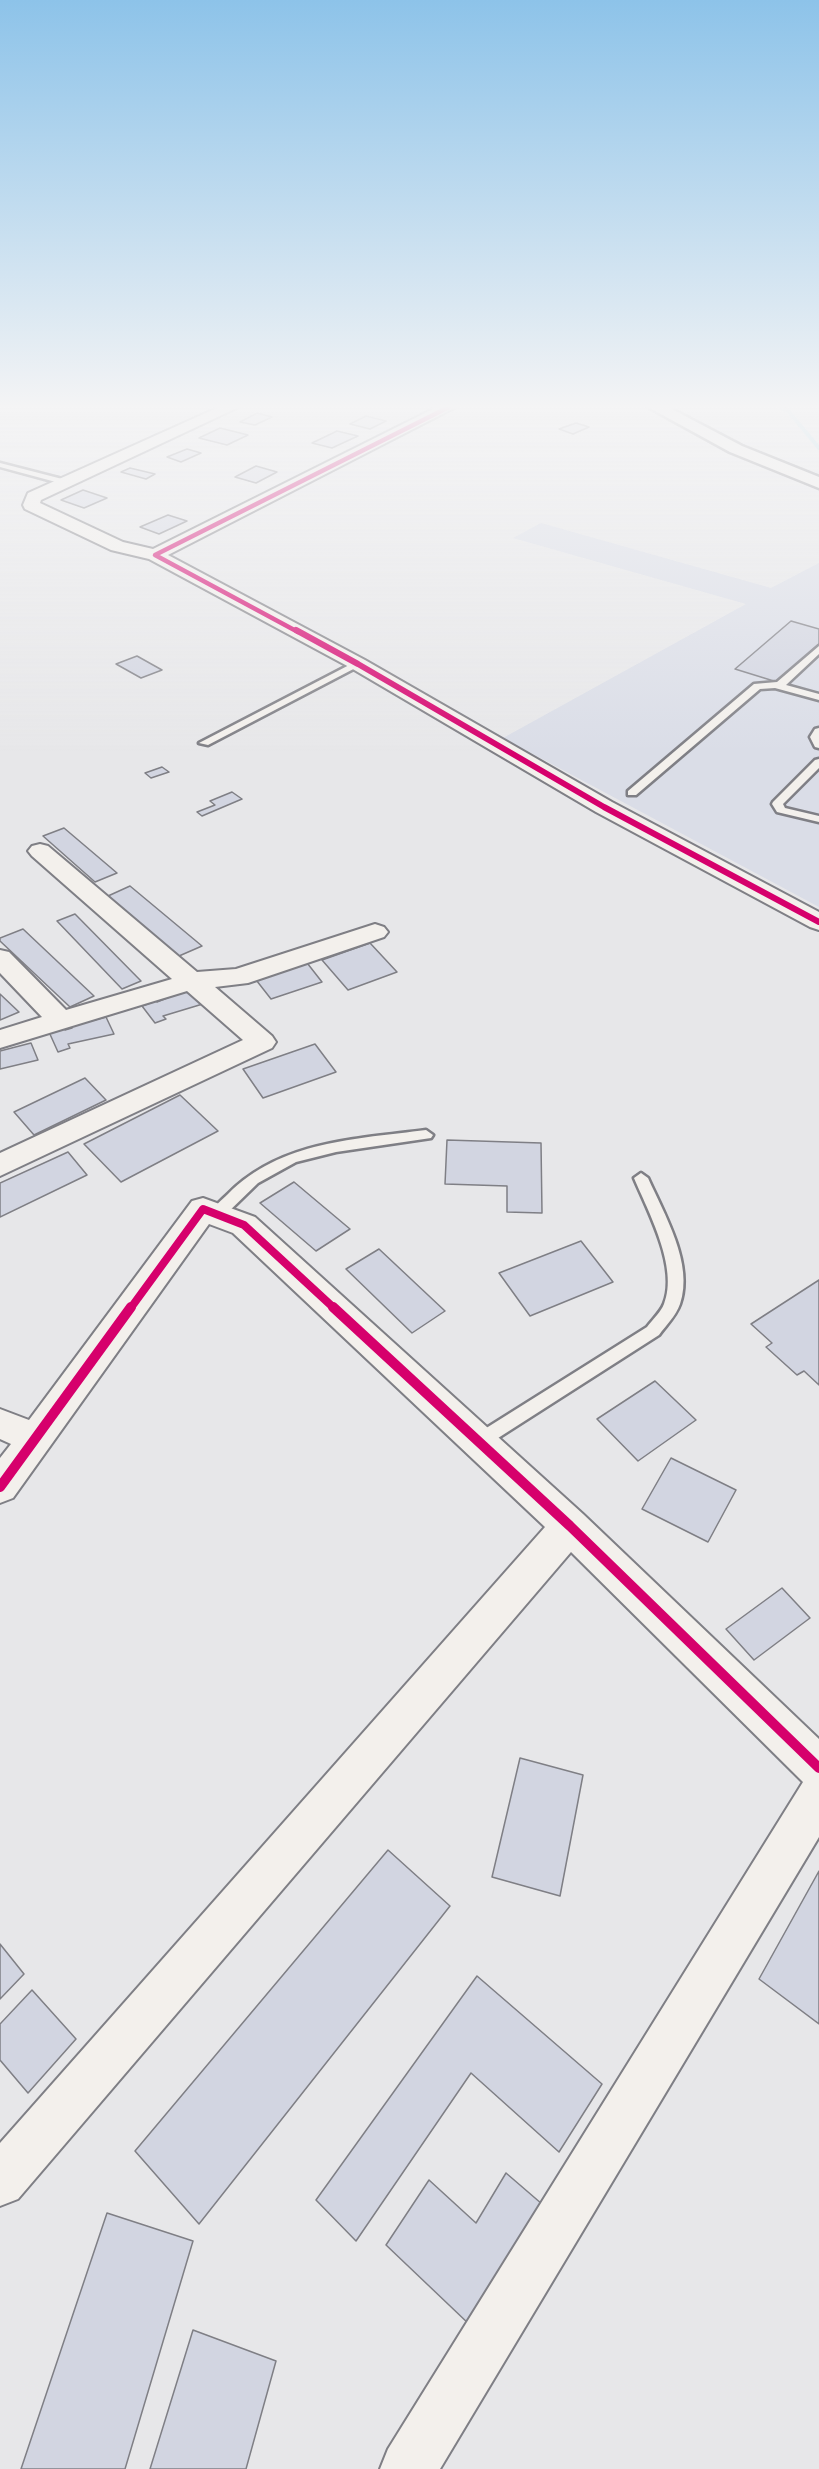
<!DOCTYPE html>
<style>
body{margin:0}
canvas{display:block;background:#e7e7e9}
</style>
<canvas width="819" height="2469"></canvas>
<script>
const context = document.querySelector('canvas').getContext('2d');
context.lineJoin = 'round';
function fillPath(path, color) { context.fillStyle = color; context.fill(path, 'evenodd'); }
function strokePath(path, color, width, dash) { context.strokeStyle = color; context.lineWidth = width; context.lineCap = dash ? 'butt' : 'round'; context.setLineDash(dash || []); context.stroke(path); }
fillPath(new Path2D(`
 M541,523L771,588L819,563V907L503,738L746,604L513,538Z`), '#dadde7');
strokePath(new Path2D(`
 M780,407L789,412L819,448`), '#a6daea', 4);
const building = new Path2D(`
 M257,413L272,417L255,425L240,422Z
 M366,416L386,421L370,429L350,424Z
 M576,423L589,427L573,434L559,429Z
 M220,428L248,435L227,445L199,438Z
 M337,431L358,436L332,448L312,443Z
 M187,449L201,453L181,462L167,457Z
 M256,466L277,472L256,483L235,477Z
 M130,468L155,474L146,479L121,472Z
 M83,490L107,498L84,508L61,500Z
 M168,515L187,521L159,534L140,527Z
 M791,621L819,629V644L777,682L735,669Z
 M137,656L162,670L141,678L116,664Z
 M162,767L169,772L151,778L145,773Z
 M232,792L242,799L202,816L197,812L215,805L210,801Z
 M64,828L117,873L95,882L43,836Z
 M130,886L202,946L179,956L108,896Z
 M75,914L141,981L122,989L57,921Z
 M23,929L94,996L70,1007L0,941V938Z
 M370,943L397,972L348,990L322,960Z
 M304,959L322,982L271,999L253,976Z
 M194,987L206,1003L163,1016L166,1019L155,1023L142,1006L156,1001L157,1002Z
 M0,994L19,1012L0,1020Z
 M106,1017L114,1034L68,1044L70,1048L58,1052L49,1032L64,1028L65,1030L72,1028L71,1026Z
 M31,1043L38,1060L0,1069V1051Z
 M315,1044L336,1072L263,1098L243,1069Z
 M85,1078L106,1100L34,1135L14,1112Z
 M180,1095L218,1131L121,1182L84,1144Z
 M447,1140L541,1143L542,1213L507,1212V1186L445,1184Z
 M68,1152L87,1175L0,1217V1183Z
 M294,1182L350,1229L316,1251L260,1203Z
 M581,1241L613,1282L530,1316L499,1273Z
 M379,1249L445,1311L412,1333L346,1269Z
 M819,1280V1385L804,1371L797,1375L766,1347L772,1343L751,1324Z
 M655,1381L696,1420L638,1461L597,1419Z
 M671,1458L736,1490L708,1542L642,1509Z
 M782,1588L810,1618L754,1660L726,1629Z
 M520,1758L583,1775L560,1896L492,1877Z
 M388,1850L450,1906L199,2224L135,2151Z
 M819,1871V2024L759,1979Z
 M0,1944L24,1974L0,1999Z
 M477,1976L602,2084L559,2152L471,2073L356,2241L316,2200Z
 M32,1990L76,2039L28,2093L0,2060V2024Z
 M506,2173L542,2204L470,2325L386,2245L429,2180L476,2223Z
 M107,2213L193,2241L125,2469H21Z
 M193,2330L276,2361L246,2469H150Z`);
fillPath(building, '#d2d5e1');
strokePath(building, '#7f7f85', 1.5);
const service = new Path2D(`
 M0,463L70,481L71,483L67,485L0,467Z
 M819,646V654L786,685L819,694V700L775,688L760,689L636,795H628V791L754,684L777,682Z
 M355,662L363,664L208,745L199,743Z
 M819,728V748L815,747L810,737L815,729Z
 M819,759V768L783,804L785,808L819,816V822L777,812L772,804L773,802L815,760Z
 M426,1130L433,1135L431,1138L336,1152L296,1162L258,1183L222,1218H212L210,1214C214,1206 222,1200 228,1194C280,1141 357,1139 426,1130Z
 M641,1173L648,1178C664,1214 694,1264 680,1304C676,1316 666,1325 659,1335L484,1447L478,1449L472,1447L469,1442L472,1437L647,1327C653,1319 661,1312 664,1304C679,1268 648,1211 634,1178Z`);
const minor = new Path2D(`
 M219,407H239L41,500L40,503L123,542L153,549L437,407H456L168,555L365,660L612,802L819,912V930L810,927L596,812L351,668L149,559L111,550L25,509L23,505L28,493Z
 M40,844L48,846L197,972L236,969L375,924L384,927L388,932L384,937L248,983L215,987L272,1036L276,1042L272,1048L0,1176V1153L243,1040L187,991L0,1048V1030L42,1017L0,973V950L9,952L66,1010L172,979L32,856L28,851L32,846Z
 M203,1198L255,1217L583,1514L819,1739V1837L440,2469H380L388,2449L803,1782L571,1552L18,2199L0,2206V2143L545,1527L233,1233L209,1224L13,1498L0,1503V1458L11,1444L0,1439V1409L29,1420L192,1201Z`);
const tertiary = new Path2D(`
 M648,407H668L742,446L819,477V488L730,452Z`);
strokePath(service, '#7f7f85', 5);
strokePath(minor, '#7f7f85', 4);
strokePath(tertiary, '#7f7f85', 5);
fillPath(service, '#f3f0ec');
fillPath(minor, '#f3f0ec');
fillPath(tertiary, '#f3f0ec');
strokePath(new Path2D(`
 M298,632L155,555L449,407`), '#d6006c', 4.5);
strokePath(new Path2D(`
 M296,630L358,664L604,807L819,922`), '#d6006c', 6);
strokePath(new Path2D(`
 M130,1309L203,1209L244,1225L335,1309`), '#d6006c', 8);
strokePath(new Path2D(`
 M333,1307L570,1526L819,1768
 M0,1487L131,1307`), '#d6006c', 10);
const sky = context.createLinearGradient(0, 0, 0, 753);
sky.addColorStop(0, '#8dc3e9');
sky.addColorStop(0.54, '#f4f4f5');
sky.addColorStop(1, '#f4f4f500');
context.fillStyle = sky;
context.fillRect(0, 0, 819, 753);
</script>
